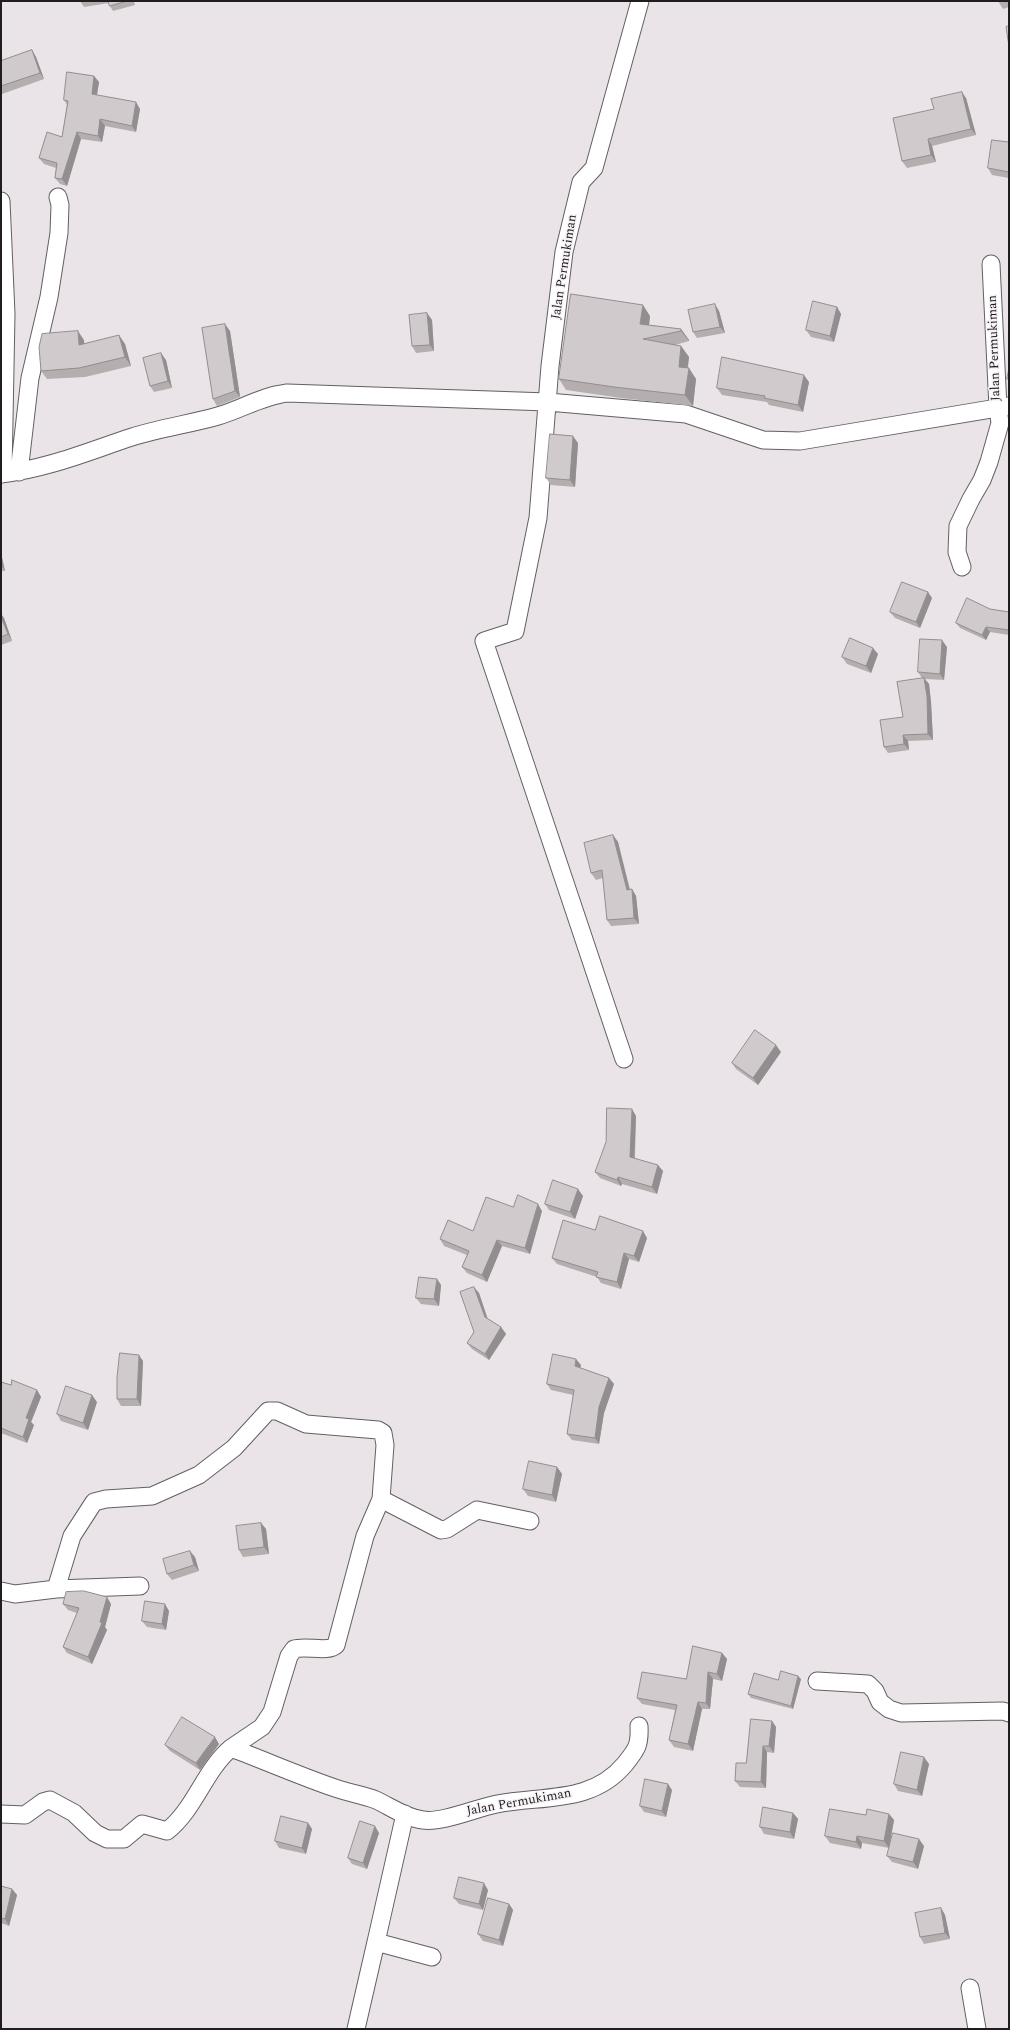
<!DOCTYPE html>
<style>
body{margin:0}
#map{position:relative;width:1010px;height:2030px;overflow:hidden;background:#eae4e9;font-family:Spectral,serif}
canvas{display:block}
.frame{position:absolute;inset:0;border:2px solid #1f1d1e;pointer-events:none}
</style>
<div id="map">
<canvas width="1010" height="2030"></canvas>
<div class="frame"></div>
</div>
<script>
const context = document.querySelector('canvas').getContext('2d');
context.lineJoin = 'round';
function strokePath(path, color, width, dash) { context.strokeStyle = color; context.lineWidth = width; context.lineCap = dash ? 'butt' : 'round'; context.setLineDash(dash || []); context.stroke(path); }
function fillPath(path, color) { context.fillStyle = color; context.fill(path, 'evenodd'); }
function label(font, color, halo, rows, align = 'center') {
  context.font = font + ' Spectral,serif'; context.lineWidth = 3; context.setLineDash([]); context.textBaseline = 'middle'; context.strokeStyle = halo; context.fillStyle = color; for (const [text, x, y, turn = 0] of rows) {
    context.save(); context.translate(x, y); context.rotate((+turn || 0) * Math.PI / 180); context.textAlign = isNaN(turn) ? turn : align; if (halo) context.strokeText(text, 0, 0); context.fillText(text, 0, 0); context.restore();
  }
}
const street = new Path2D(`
 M1,201L6,314L3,474
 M19,472L30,378L49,297L59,233L60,205L58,197
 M1,474C47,469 89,451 132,437C160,428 190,424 218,416C242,409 262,396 287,393L548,402L686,414L763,440L800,441L1009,406
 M962,567L957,552L958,526L971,499L982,480L989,462L1000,423L998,408L991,264
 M624,1059L484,641L515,631L538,518L550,366L564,252L581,182L594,168L640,1
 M56,1589L140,1586
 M1,1591L15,1594L56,1589L72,1536L94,1502L106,1499L152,1496L199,1475L234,1448L268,1411H277L306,1424L378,1430L383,1433L385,1445L381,1499
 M817,1681L868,1684L875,1691L880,1702L889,1709L901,1713L1003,1711L1009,1713
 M231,1748L262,1727L272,1712L289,1656L294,1649C306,1645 328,1653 336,1645L365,1536L381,1499L441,1530L447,1529L477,1510L530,1521
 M1,1814L25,1815L43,1802L50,1800L74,1813L95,1833L107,1839H124L142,1824L167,1831C195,1809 204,1771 231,1748C266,1761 300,1776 335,1788C349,1793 363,1795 376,1800C391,1807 406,1818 423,1820C442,1823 476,1808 497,1804C543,1795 592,1804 625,1764C637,1749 640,1745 639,1726
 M376,1942L405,1814
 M970,1988L977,2029
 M356,2029L376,1942L432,1957`);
strokePath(street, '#635f62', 19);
strokePath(street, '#fff', 17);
fillPath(new Path2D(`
 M80,1H134L135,5L113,11L110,6L109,3L84,7Z
 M998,1H1009V7L1003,9Z
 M32,50L36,57L44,79L2,94L1,93V61Z
 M94,76L99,82L97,95L140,109L136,132L105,126L102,142L81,139L67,186L60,184L55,178L56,168L44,164L39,158L62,137L67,105L64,100Z
 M966,98L976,135L932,146L936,162L907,168L902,161L934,109Z
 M1009,142V178L992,175L988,168Z
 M837,307L841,314L834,342L811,337L806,330Z
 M719,311L725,333L697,338L693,332Z
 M427,313L432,320L434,351L416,353L412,346Z
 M650,316L649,325L681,329L689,340V341L675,345L681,346L689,357L688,368L696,379L693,406L621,398L566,390L559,379Z
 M230,331L240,397L217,406L213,399Z
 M84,340V344H125L131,366L85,377L47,379L41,371Z
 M166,360L172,388L154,392L150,386Z
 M809,382L803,412L769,405L767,402L722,395L717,388Z
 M578,443L575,487L551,485L546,478Z
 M1,553L5,571H1Z
 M932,598L920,628L895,618L890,612Z
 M990,609L1009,612V635L990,632L986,640L960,628L956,623Z
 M1,614L4,618L12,641L1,645Z
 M947,647L944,680L925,679L929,684L931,702L933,740L908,741L909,750L888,753L884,747L903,717L922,678L918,672Z
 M878,654L871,673L847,664L842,657Z
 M613,835L618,842L630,889H632L636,896L639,924L611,926L607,920L603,878L596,880L591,873Z
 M781,1052L758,1085L736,1069L732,1063Z
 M636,1116L635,1158L663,1171L657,1194L622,1184L621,1186L600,1178L595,1172Z
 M583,1196L575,1219L549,1210L545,1204Z
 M513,1207L542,1211L530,1254L502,1246L487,1282L467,1273L462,1267L467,1255L444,1246L440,1239L473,1231Z
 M595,1230L647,1238L639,1262L629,1259L621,1289L601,1283L597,1277L557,1264L552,1258Z
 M437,1279L441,1285L439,1306L421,1304L416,1298Z
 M479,1293L488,1319L501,1327L506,1334L489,1360L472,1349L467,1343L474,1332Z
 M143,1361L141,1406H121L117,1399Z
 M581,1365L580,1368L609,1378L614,1384L604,1413L599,1444L572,1440L567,1434L573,1395L551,1390L547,1384Z
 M1,1382L11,1385L37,1390L41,1397L31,1422L34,1425L27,1443L1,1433Z
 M97,1402L88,1430L61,1421L57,1414Z
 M557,1467L562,1474L556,1502L528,1496L523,1489Z
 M261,1523L266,1529L269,1554L243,1557L239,1550Z
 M195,1557L199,1571L172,1580L167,1574Z
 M63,1604H111L105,1627L107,1630L92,1664L67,1653L63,1647L77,1613L68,1610Z
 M169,1611L166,1630L147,1627L142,1621Z
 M722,1653L727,1659L722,1681L713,1679L710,1709H702L693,1751L674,1747L669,1740L675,1710L642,1704L637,1698L686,1679Z
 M801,1679L793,1709L751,1698L748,1694L778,1680Z
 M772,1721L776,1727L774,1753L767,1752L766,1788L740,1787L735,1781Z
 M219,1744L200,1770L170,1751L165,1745Z
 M929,1764L922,1796L898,1791L894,1784Z
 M672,1790L666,1817L644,1812L640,1806Z
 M793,1813L798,1819L794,1839L764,1834L760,1827Z
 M889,1814L894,1820L889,1848L862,1843L861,1849L830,1843L825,1836L866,1815Z
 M308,1823L312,1829L306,1854L279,1848L275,1841Z
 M379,1833L367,1869L352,1864L348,1858Z
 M924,1846L918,1869L892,1862L887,1856Z
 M1,1886L12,1889L17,1895L9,1926L1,1923Z
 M488,1890L483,1910L459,1904L454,1898Z
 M509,1904L513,1910L503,1946L483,1941L478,1934Z
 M941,1908L945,1915L950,1939L924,1944L920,1937Z`), '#b4aeaf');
fillPath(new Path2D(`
 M32,50L36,57L44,79L40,73Z
 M94,76L99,82L96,101L92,94Z
 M962,92L966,98L976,135L971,129Z
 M136,102L140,109L136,132L132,126Z
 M100,119L105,126L102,142L98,136Z
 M77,132L81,139L67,186L62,179Z
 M928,139L932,146L936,162L931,155Z
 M715,304L719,311L725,333L720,327Z
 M643,305L650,316L648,334L640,324Z
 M837,307L841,314L834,342L830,336Z
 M427,313L432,320L434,351L430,345Z
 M225,324L230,331L240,397L235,391Z
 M681,329L689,340V341L681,331Z
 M78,331L84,340L85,354L79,345Z
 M119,335L125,344L131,366L125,357Z
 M681,346L689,357L686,378L679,367Z
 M161,353L166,360L172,388L168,381Z
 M689,368L696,379L693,406L685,395Z
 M804,375L809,382L803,412L798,405Z
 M573,436L578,443L575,487L570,480Z
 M1,553L5,571L1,565Z
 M928,592L932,598L920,628L916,622Z
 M1,614L4,618L12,641L8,634L1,617Z
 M986,627L990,632L986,640L982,635Z
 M942,640L947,647L944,680L940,674Z
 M873,648L878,654L871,673L866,666Z
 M924,678L929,684L931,702L933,740L928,734Z
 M903,735L908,741L909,750L904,744Z
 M613,835L618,842L631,896L627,890Z
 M632,889L636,896L639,924L634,918Z
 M776,1045L781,1052L758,1085L753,1078Z
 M632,1109L636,1116L634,1164L630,1157Z
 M658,1165L663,1171L657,1194L652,1187Z
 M618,1177L622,1184L621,1186L617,1180Z
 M578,1189L583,1196L575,1219L570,1212Z
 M538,1204L542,1211L530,1254L525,1248Z
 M643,1231L647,1238L639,1262L634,1256Z
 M497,1240L502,1246L487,1282L482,1275Z
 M624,1253L629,1259L621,1289L617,1282Z
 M437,1279L441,1285L439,1306L434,1299Z
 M474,1287L479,1293L489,1324L485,1317Z
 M501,1327L506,1334L489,1360L485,1354Z
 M139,1355L143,1361L141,1406L137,1399Z
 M576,1359L581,1365L579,1372L575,1366Z
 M609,1378L614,1384L604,1413L599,1444L595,1438L599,1407Z
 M37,1390L41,1397L31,1422L34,1425L27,1443L23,1437L26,1418Z
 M92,1395L97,1402L88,1430L83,1423Z
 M557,1467L562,1474L556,1502L552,1495Z
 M261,1523L266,1529L269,1554L264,1547Z
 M190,1551L195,1557L199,1571L194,1565Z
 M107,1597L111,1604L105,1627L107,1630L92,1664L88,1657L100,1622Z
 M165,1604L169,1611L166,1630L162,1624Z
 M722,1653L727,1659L722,1681L717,1674Z
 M708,1672L713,1679L710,1709L706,1703Z
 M798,1676L801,1679L793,1709L791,1706Z
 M698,1702L702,1709L693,1751L688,1744Z
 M772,1721L776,1727L774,1753L769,1746Z
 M215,1737L219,1744L200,1770L196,1763Z
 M763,1746L767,1752L766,1788L761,1782Z
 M924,1757L929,1764L922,1796L917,1790Z
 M668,1784L672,1790L666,1817L662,1811Z
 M793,1813L798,1819L794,1839L790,1832Z
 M889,1814L894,1820L889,1848L884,1841Z
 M308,1823L312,1829L306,1854L302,1848Z
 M375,1826L379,1833L367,1869L363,1863Z
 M857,1836L862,1843L861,1849L856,1842Z
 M919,1839L924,1846L918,1869L913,1862Z
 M484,1883L488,1890L483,1910L479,1904Z
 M12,1889L17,1895L9,1926L5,1919Z
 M509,1904L513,1910L503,1946L499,1940Z
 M941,1908L945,1915L950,1939L945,1933Z`), '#928d8f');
const building = new Path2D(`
 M108,1H127L110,6Z
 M1009,26V46L1006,27Z
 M32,50L40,73L1,86V61Z
 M67,72L94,76L92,94L136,102L132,126L100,119L98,136L77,132L62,179L55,178L57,163L39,158L47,132L62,137L68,101L64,100Z
 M962,92L971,129L928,139L931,155L902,161L893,118L934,109L931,99Z
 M992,140L1009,142V172L988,168Z
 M571,294L643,305L640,324L681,329V331L643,339L681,346L679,367L689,368L685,395L614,387L559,379Z
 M813,301L837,307L830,336L806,330Z
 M715,304L720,327L693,332L688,310Z
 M427,313L430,345L412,346L409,315Z
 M225,324L235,391L213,399L202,328Z
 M78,331L79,345L119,335L125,357L79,368L41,371L39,347L42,334Z
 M161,353L168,381L150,386L143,358Z
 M722,357L804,375L798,405L764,398L765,396L717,388Z
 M1009,369V379H1007Z
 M550,434L573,436L570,480L546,478Z
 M902,582L928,592L916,622L890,612Z
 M967,598L990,609L1009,612V630L986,627L982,635L956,623Z
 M1,617L8,634L1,637Z
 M850,638L873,648L866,666L842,657Z
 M920,639L942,640L940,674L918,672Z
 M924,678L927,696L928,734L903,735L904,744L884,747L880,720L903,717L897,682Z
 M613,835L627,890L632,889L634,918L607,920L602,870L591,873L584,843Z
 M755,1030L776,1045L753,1078L732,1063Z
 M607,1108L632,1109L630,1157L658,1165L652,1187L618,1177L617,1180L595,1172L606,1142Z
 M553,1180L578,1189L570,1212L545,1204Z
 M518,1195L538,1204L525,1248L497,1240L482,1275L462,1267L469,1251L440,1239L448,1220L473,1231L486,1197L513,1207Z
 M600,1216L643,1231L634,1256L624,1253L617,1282L596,1277L598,1272L552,1258L563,1220L595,1230Z
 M419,1277L437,1279L434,1299L416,1298Z
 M474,1287L485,1317L501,1327L485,1354L467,1343L474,1332L460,1292Z
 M120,1353L139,1355L137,1399H117V1378Z
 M553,1354L576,1359L575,1366L609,1378L599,1407L595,1438L567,1434L574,1390L547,1384Z
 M12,1380L37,1390L26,1418L29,1419L23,1437L1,1428V1382L11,1385Z
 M66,1386L92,1395L83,1423L57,1414Z
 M529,1461L557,1467L552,1495L523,1489Z
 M261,1523L264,1547L239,1550L236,1526Z
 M190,1551L194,1565L167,1574L163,1559Z
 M84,1591L107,1597L100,1622L102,1623L88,1657L63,1647L79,1608L63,1604L66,1592Z
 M145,1601L165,1604L162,1624L142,1621Z
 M693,1646L722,1653L717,1674L708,1672L706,1703L698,1702L688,1744L669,1740L677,1705L637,1698L642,1672L686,1679Z
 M781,1671L798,1676L791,1706L748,1694L754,1673L778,1680Z
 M182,1717L215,1737L196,1763L165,1745Z
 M751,1719L772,1721L769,1746H763L761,1782L735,1781L736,1763H746Z
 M901,1752L924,1757L917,1790L894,1784Z
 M645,1779L668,1784L662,1811L640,1806Z
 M763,1807L793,1813L790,1832L760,1827Z
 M830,1809L866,1815L867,1809L889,1814L884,1841L857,1836L856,1842L825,1836Z
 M281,1816L308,1823L302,1848L275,1841Z
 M360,1821L375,1826L363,1863L348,1858Z
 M893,1833L919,1839L913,1862L887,1856Z
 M459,1877L484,1883L479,1904L454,1898Z
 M1,1886L12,1889L5,1919L1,1918Z
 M488,1898L509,1904L499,1940L478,1934Z
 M941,1908L945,1933L920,1937L915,1913Z`);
fillPath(building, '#d1cacc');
strokePath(building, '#928d8f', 1);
label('13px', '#1f1d1e', '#f7f2f6', [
 ["Jalan Permukiman",565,267,-81],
 ["Jalan Permukiman",995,348,-92],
 ["Jalan Permukiman",519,1803,-10]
]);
</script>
